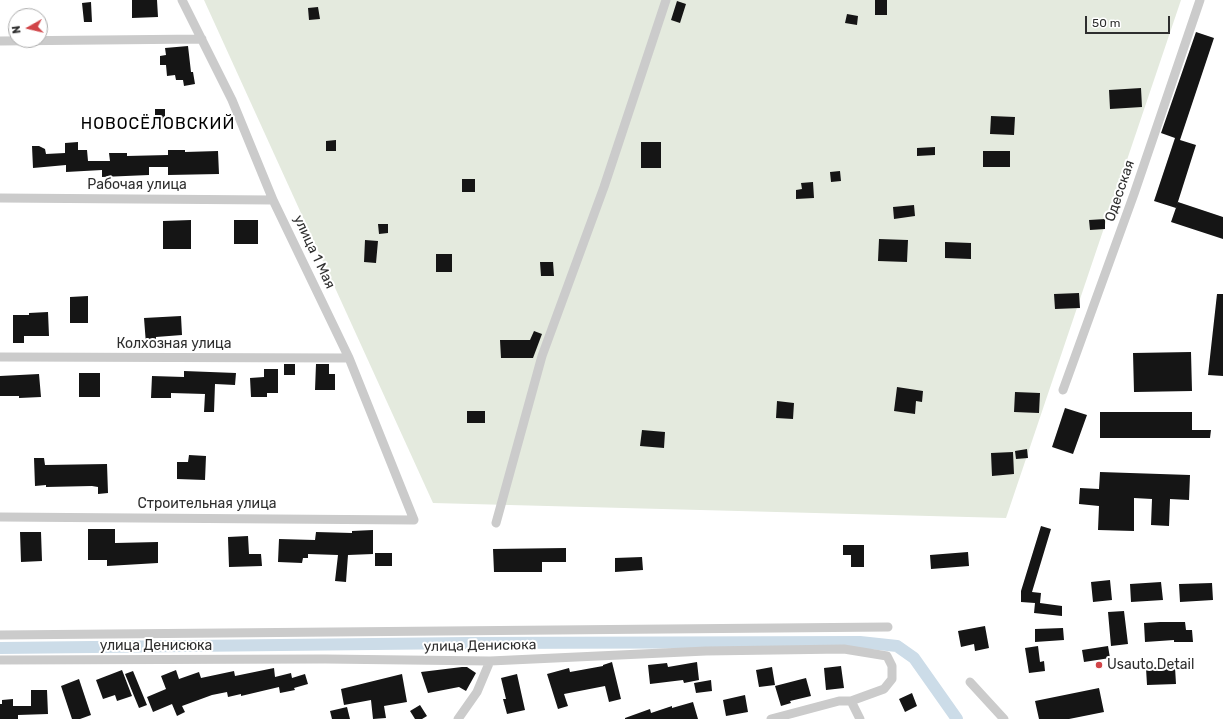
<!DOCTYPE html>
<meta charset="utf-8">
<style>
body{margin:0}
#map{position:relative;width:1223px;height:719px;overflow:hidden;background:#fff;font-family:Rubik,sans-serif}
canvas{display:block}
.north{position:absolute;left:8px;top:8px;width:40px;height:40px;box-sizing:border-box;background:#fff;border:1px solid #ababab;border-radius:50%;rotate:262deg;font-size:11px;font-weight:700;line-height:16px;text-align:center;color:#2e2e2e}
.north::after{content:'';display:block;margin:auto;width:14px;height:18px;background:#d14448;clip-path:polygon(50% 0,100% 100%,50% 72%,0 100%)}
.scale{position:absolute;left:1085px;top:16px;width:85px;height:18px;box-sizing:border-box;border:2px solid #2e2e2e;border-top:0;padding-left:5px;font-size:12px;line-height:14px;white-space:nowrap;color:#2e2e2e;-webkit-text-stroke:3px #fff;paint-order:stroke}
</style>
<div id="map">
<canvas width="1223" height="719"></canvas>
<div class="north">N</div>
<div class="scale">50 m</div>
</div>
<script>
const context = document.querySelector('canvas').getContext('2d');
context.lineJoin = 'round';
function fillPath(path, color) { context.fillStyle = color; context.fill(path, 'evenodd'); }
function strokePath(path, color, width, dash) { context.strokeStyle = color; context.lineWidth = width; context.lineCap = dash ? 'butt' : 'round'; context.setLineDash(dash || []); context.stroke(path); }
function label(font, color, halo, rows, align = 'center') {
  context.font = font + ' Rubik,sans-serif'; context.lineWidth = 4; context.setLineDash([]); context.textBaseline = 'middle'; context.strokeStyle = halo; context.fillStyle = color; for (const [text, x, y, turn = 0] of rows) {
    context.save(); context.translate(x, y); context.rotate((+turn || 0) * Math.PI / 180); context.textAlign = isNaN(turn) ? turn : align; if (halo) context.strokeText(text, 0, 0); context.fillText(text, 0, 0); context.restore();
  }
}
fillPath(new Path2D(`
 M204,0H1181L1006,518L433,503Z`), '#e4eade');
strokePath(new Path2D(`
 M0,648L467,643L860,642L897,646L914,658L957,719`), '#ccdce8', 12);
fillPath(new Path2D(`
 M132,0H157L158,17L132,18Z
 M875,0H887V15H875Z
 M677,1L686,4L680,23L671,20Z
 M91,2L92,22H84L82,3Z
 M318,7L320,19L309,20L308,8Z
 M847,14L858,16L857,25L845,23Z
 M1196,32L1214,38L1180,140L1196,145L1176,208L1154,201L1175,138L1161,133Z
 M188,46L191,72H193L195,84L184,86L183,80H176L175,75L167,76L166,65H160V56L166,55L165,48Z
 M1141,88L1142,107L1110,109L1109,90Z
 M155,109H165V125H155Z
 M991,116L1015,117L1014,135L990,134Z
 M336,140V151H326V141Z
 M78,142V150H87L88,161H110L109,153H127V156L168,155V150H185V152L218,151L219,174L168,175V167H149V175L102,177V170L66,172V165L33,168L32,146H39L45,149L46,154L65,153V143Z
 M641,142H661V168H641Z
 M935,147V155L917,156V148Z
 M983,151H1010V167H983Z
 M840,171L841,181L831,182L830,172Z
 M462,179H475V192H462Z
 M813,182L814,198L796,199V190L802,189L801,183Z
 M1178,202L1223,217V239L1171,222Z
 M914,205L915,216L894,219L893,207Z
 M1105,219V229L1090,230L1089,220Z
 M191,220V249H163V221Z
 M234,220H258V244H234Z
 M378,224H388V233L379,234Z
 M879,239L908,240L907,262L878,261Z
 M365,240L378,241L376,263L364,262Z
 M945,242L971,243V259L945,258Z
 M436,254H452V272H436Z
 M540,262H553L554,276H541Z
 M1079,293L1080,308L1055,309L1054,294Z
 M1217,294H1223V376L1208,375Z
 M88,296V323H70V297Z
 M48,312L49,336H24V343H13V315H29V313Z
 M181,316L182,335L156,337V343L146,344L144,318Z
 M534,331L542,334L533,358H501L500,340H530Z
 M1191,352L1192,391L1134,392L1133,353Z
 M284,364H295V375H284Z
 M316,364H329V374H335V390H315Z
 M264,369H278V393H267V397H251L250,378L264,377Z
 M184,371L236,373L235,385L215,384L214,412H204L205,394L171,393V398H151L152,376L184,377Z
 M79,373H100V397H79Z
 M39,374L41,397L19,398V396H0V376Z
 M897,387L923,391L922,402L916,401L915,414L894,411Z
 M1015,392L1040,393L1039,413L1014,412Z
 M777,401L794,403L793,419L776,418Z
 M1065,408L1087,415L1073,454L1052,447Z
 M467,411H485V423H467Z
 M1100,412H1192V430H1211L1210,438H1100Z
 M642,430L665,432L664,448L640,446Z
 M1027,449L1028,458L1016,459L1015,451Z
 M1013,452L1014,474L992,476L991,453Z
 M189,455L206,456L205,480L177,479V462H188Z
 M34,458H44L45,465L107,464L108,493L98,494V487L92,486L46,487V485L35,486Z
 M1100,472L1190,475L1189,500L1170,499L1169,526L1151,525L1152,499L1134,498V531L1098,530L1099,506L1079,504L1080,488L1099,489Z
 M1041,526L1051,529L1032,592L1041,593L1040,603L1062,606V616L1034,613L1035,603L1021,602V591Z
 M88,529H115V543L158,542V563L107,566V560H88Z
 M373,530V554L348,555L346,582L335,581L338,555L308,554V558H303L302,563L278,562L279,539L315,540L316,532L352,533V531Z
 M20,532H41L42,561L21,562Z
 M248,536L249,554H261L262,566L229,567L228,537Z
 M843,545H864V567H851V555H843Z
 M566,548V562H542V572H494L493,549Z
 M968,552L969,566L931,569L930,555Z
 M375,553H392V566H375Z
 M642,557L643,570L615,572V558Z
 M1110,580L1112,600L1093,602L1091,582Z
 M1161,582L1163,600L1131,602L1130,584Z
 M1212,583L1213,600L1180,602L1179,584Z
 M1124,611L1128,644L1111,646L1108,612Z
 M1160,622H1185L1186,630H1192L1193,642H1174V640L1145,642L1144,623Z
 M985,626L989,648L975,651L974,644L961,647L958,631Z
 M1063,628L1064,640L1035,642V629Z
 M1038,646L1040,662L1044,661L1045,671L1029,673L1025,648Z
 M1108,646L1110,658L1084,662L1082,650Z
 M612,662L621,699L609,702L605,686L564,694L568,706L558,709L547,674L569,668L570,672L603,666V665Z
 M697,662L699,680L684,683L683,680L650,684L648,665L667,663L668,667Z
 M841,666L844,688L826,690L824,668Z
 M462,667H467L476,673L466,691L459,687L428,693L421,672Z
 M772,667L775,685L759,687L756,670Z
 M1175,667L1176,684L1147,685L1146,668Z
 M274,668L275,677L291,673L292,678L305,674L308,684L294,688L295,690L280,693L279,687L241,696V694L228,697L227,692L212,695L182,706L185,712L177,716L172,704L153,712L147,697L166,689L161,676L176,670L179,679L199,672L201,678L234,671L235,676Z
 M122,670L132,696L117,701L115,695L103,699L96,680Z
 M133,671L147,705L139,708L125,674Z
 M402,674L407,702L384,706L386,718L373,719L371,700L344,705L341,689Z
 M517,674L525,710L507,714L503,699H506L501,678Z
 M806,678L811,696L790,701L791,703L781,706L775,686Z
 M79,679L91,715L80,719H72L61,686Z
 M711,680L712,691L696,693L694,683Z
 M1099,688L1104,712L1069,719H1039L1035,701Z
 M31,690H47L48,714L18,715V719H0V704H2V700L13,699V706H31Z
 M912,693L917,706L905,712L899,699Z
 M745,695L748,712L726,716L723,700Z
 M693,702L698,719H625V718L650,709L651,713L672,706V708Z
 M420,705L427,716L422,719H415L410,711Z
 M347,707L350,719H332L330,711Z`), '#151515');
strokePath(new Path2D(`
 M0,41L202,39
 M0,198L273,200
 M0,357L349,358
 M1063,390L1134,194L1200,0
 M0,517L414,520L349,358L273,200L232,100L182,0
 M496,523L542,356L604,187L666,0
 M0,635L888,627
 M0,660L325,659L490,661L706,651L844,649L887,656L892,666V679L884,689L851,701
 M970,682L1004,719
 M458,719L477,692L490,661
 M771,719L839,701H851L860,719`), '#cbcbcb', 9);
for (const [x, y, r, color] of [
 [1099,665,4,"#d14448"]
]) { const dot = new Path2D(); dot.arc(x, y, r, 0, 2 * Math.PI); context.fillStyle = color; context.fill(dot); strokePath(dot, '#fff', 1.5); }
label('14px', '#2e2e2e', '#fff', [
 ["Рабочая улица",137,185],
 ["Одесская",1120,191,-71],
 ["улица 1 Мая",314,252,65],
 ["Колхозная улица",174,344],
 ["Строительная улица",207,504],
 ["улица Денисюка",156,646],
 ["улица Денисюка",480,646,-1]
]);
label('14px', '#2e2e2e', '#fff', [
 ["Usauto.Detail",1107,665]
], 'left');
context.letterSpacing = '1px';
label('16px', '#000', '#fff', [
 ["НОВОСЁЛОВСКИЙ",158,124]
]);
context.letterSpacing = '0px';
</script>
